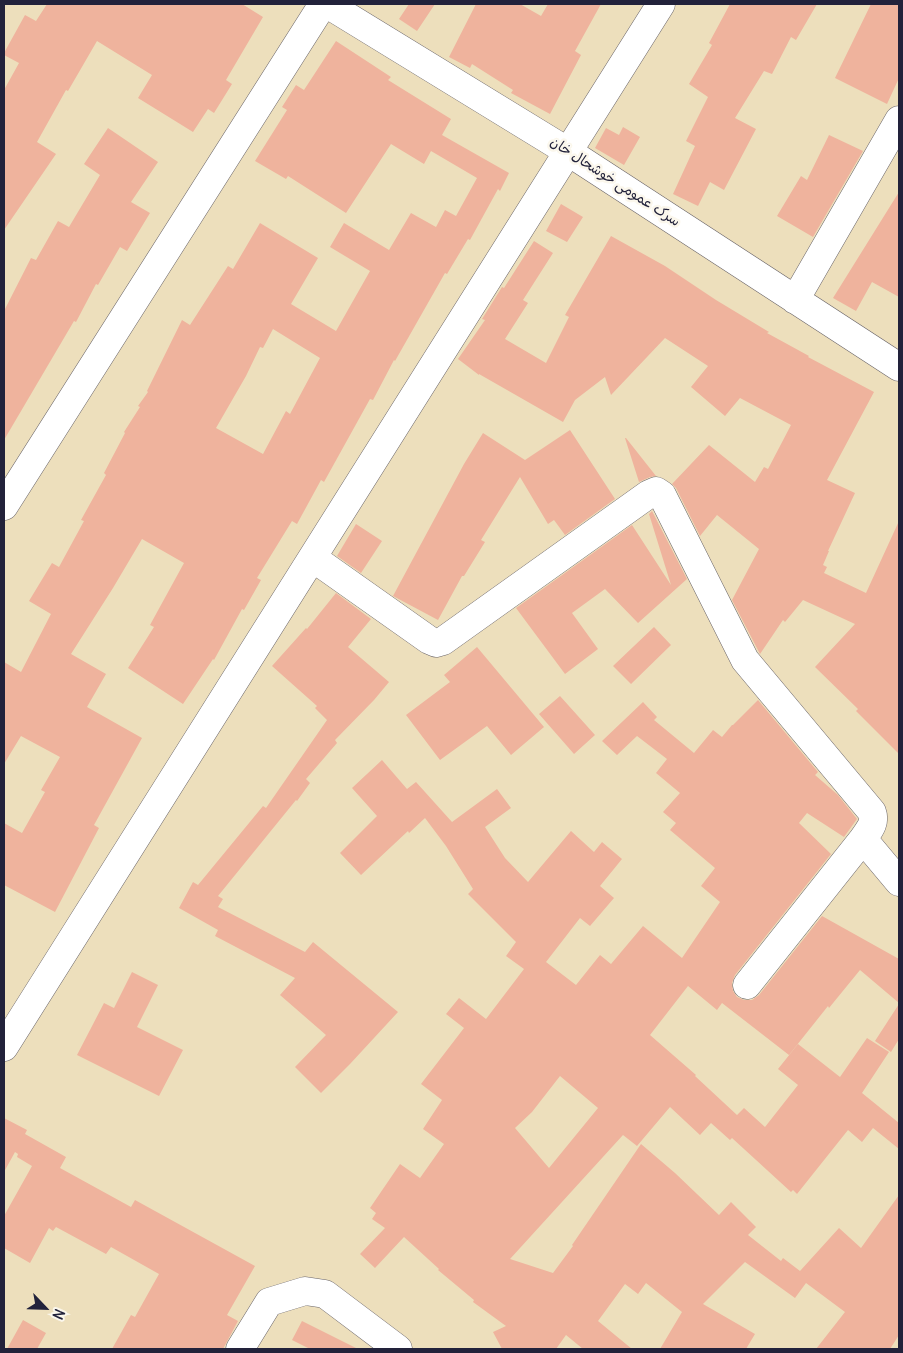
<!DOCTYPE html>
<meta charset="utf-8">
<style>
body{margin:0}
#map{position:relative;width:903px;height:1353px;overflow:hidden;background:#eddfbc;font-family:Delius,sans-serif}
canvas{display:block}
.frame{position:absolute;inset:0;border:5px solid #22223b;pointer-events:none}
.north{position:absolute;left:20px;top:1283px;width:50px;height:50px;-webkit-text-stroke:4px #fbf7ec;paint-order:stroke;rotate:114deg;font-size:14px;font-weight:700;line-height:20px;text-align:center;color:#22223b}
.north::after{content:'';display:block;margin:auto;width:18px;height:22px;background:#22223b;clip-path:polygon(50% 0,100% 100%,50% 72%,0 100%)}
</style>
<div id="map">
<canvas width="903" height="1353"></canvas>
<div class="frame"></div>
<div class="north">N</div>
</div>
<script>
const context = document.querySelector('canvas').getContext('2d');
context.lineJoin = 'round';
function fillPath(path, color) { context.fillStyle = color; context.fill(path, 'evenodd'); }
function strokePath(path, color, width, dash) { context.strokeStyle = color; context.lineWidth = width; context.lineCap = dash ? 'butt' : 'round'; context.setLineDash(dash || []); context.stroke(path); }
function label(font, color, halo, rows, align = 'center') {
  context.font = font + ' Delius,"Playpen Sans Arabic",sans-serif'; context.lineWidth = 5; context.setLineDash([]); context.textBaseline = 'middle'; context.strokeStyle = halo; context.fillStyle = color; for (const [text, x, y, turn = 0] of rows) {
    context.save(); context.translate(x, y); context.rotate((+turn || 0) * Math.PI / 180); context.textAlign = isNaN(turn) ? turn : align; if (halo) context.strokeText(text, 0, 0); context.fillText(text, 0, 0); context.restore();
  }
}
fillPath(new Path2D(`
 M47,4H242L263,17L226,80L232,84L214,113L208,109L193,132L138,98L152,75L97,41L68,91L66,90L37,142L56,154L4,230V90L19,63L4,55V53L25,15L36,21Z
 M409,4H435L417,31L399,19Z
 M476,4H520L541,16L548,4H601L575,51L581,55L550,114L511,93L513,90L472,64L470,68L449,57Z
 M730,4H817L796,40L791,37L772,74L764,71L735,118L756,129L724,190L710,182L698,206L673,194L695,146L686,141L708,97L689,84L712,45L709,43Z
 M871,4H899V78L887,104L835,78Z
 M336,41L391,77L388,80L451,119L442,135L509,173L500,191L498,189L470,240L468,239L447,274L445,273L395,361L394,360L373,400L370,399L324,482L321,480L297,524L292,521L257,578L261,580L244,610L242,609L214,660L213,659L183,704L128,668L154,627L150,625L184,563L142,539L113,588L71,654L106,674L87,707L142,738L94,825L99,828L55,912L4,885V823L22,833L45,792L41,790L60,757L21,736L4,764V662L21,672L51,614L29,601L52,563L59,567L84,521L81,520L106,475L104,473L125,433L124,432L140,407L138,406L148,392L147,391L182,320L190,325L228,266L233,269L260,223L318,258L291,304L336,331L370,271L330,247L344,223L389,250L411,213L436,227L445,210L456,216L477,178L431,151L424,164L391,144L346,213L288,176L286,179L255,161L287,110L282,107L296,85L304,90ZM273,329L320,358L290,414L286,411L263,454L216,428L246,376L260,347L263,348Z
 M623,127L640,137L624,165L595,148L606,128L619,135Z
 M108,128L158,162L131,202L150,213L127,251L120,247L98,285L96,284L76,322L74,321L4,440V311L31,258L36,260L58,221L69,227L100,175L84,164Z
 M829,135L863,151L813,237L777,216L801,176L807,180Z
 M899,192V297L872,282L856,311L833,298Z
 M561,204L583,217L567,242L546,231Z
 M611,236L665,266L716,300L769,332L767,333L809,356L808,357L874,392L827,480L855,493L828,551H829L823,565L827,567L824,573L866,593L899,521V754L856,711L858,709L815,667L855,624L803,600L785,622L783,620L760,654L732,600L759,549L717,515L700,536L676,488L672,484L709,445L755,482L764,467L768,469L791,425L740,398L725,416L691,387L708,366L665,338L611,395L605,377L575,400L563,422L479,374V375L458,359L485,320L482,319L502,287L504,288L534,241L553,253L523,300L528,303L505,339L546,363L569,317L565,315Z
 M570,430L615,499L565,535L554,520L548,524L520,477L481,540L485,542L464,576H462L438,620L393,596L464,464L483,433L525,460Z
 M625,438H626L656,476L650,477L639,482Z
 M652,511L687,579L638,623L605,589L572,613L598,649L565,674L516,608L632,525L671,585L649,514Z
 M356,524L382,541L361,573L337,556Z
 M336,593L371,619L348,647L389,682L374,700L335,740L337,743L306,779L310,783L297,801L296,800L218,896L223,899L218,907L305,952L313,942L398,1012L350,1064L321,1093L295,1067L326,1035L280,995L295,978L215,936L218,930L179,908L193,882L198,885L263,806L266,808L327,720L315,708L317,706L272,666L306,628L307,629Z
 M654,627L671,645L631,684L613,666Z
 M477,647L544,727L511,755L487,726L440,760L406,715L450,682L444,675Z
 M560,696L595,735L574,754L539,714Z
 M758,700L818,772L815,775L838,795L857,819L844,837L807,813L799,823L831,854L735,975L732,983L733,991L737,997L744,1000H752L759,995L822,916L899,959V1003L860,970L829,1008L828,1006L789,1055L722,1003L717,1010L688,986L650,1035L696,1075L695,1076L737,1115L744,1108L765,1127L798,1085L778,1069L798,1044L840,1077L867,1038L889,1052L862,1093L899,1123V1149L873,1128L862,1142L848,1130L797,1194L793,1190L791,1192L732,1138L730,1140L711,1123L700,1135L670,1107L637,1146L623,1135L510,1259L553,1273L573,1246L572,1245L641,1144L675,1173L719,1215L731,1202L756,1227L748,1235L781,1261L783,1258L800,1271L839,1228L861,1248L899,1195V1335L890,1349H816L845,1312L806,1283L795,1298L745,1262L703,1304L755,1334L746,1349H660L682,1312L646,1283L638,1294L625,1284L598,1321L632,1349H583L566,1335L556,1349H502L493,1332L506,1326L473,1302L474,1300L438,1270L439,1269L404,1237L375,1268L360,1254L385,1228L372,1219L376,1213L370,1208L400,1164L420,1178L444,1144L423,1129L442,1100L421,1084L464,1028L446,1014L459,998L486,1019L524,969L506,956L516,942L468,894L473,889L446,846L425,818L409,833L408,831L361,875L340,853L377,816L352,788L382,760L407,789L416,782L452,822L497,789L511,808L485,827L505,858L528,882L571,831L594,852L602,842L622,859L600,886L614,898L590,926L580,918L546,962L576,985L600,955L611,964L643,926L682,958L720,902L701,886L715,868L670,830L676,823L663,812L680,793L656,773L667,759L637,736L617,755L602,741L643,702L657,717L654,720L694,753L713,730L722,737L732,725H733ZM560,1076L598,1108L549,1168L515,1128L532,1112Z
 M132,972L158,985L137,1027L183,1050L159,1096L77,1055L104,1003L114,1008Z
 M899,1004V1039L891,1052L875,1041Z
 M4,1118L27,1130L25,1134L66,1157L60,1168L131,1207L135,1200L255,1266L227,1315L238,1321L223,1349H112L131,1315L135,1317L159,1274L111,1247L106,1254L56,1227L53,1231L49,1228L30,1263L4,1248V1216L32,1166L17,1157L18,1154L15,1152L4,1172Z
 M23,1320L46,1333L37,1349H7Z
 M302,1321L358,1349H310L292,1340Z`), '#efb39d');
const minor = new Path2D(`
 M327,4L567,151L899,367
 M795,300L899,120
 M4,506L323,4
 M313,558L429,640L436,643L443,641L649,494L656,491L662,495L745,660L872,812C876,823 869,830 863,839L899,882
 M747,985L863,839
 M4,1047L661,4
 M240,1349L269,1302L305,1291L325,1294L398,1349`);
strokePath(minor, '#696468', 29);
strokePath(minor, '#fff', 28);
label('14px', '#22223b', '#fbf7ec', [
 ["سرک عمومی خوشحال خان",615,182,33]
]);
</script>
